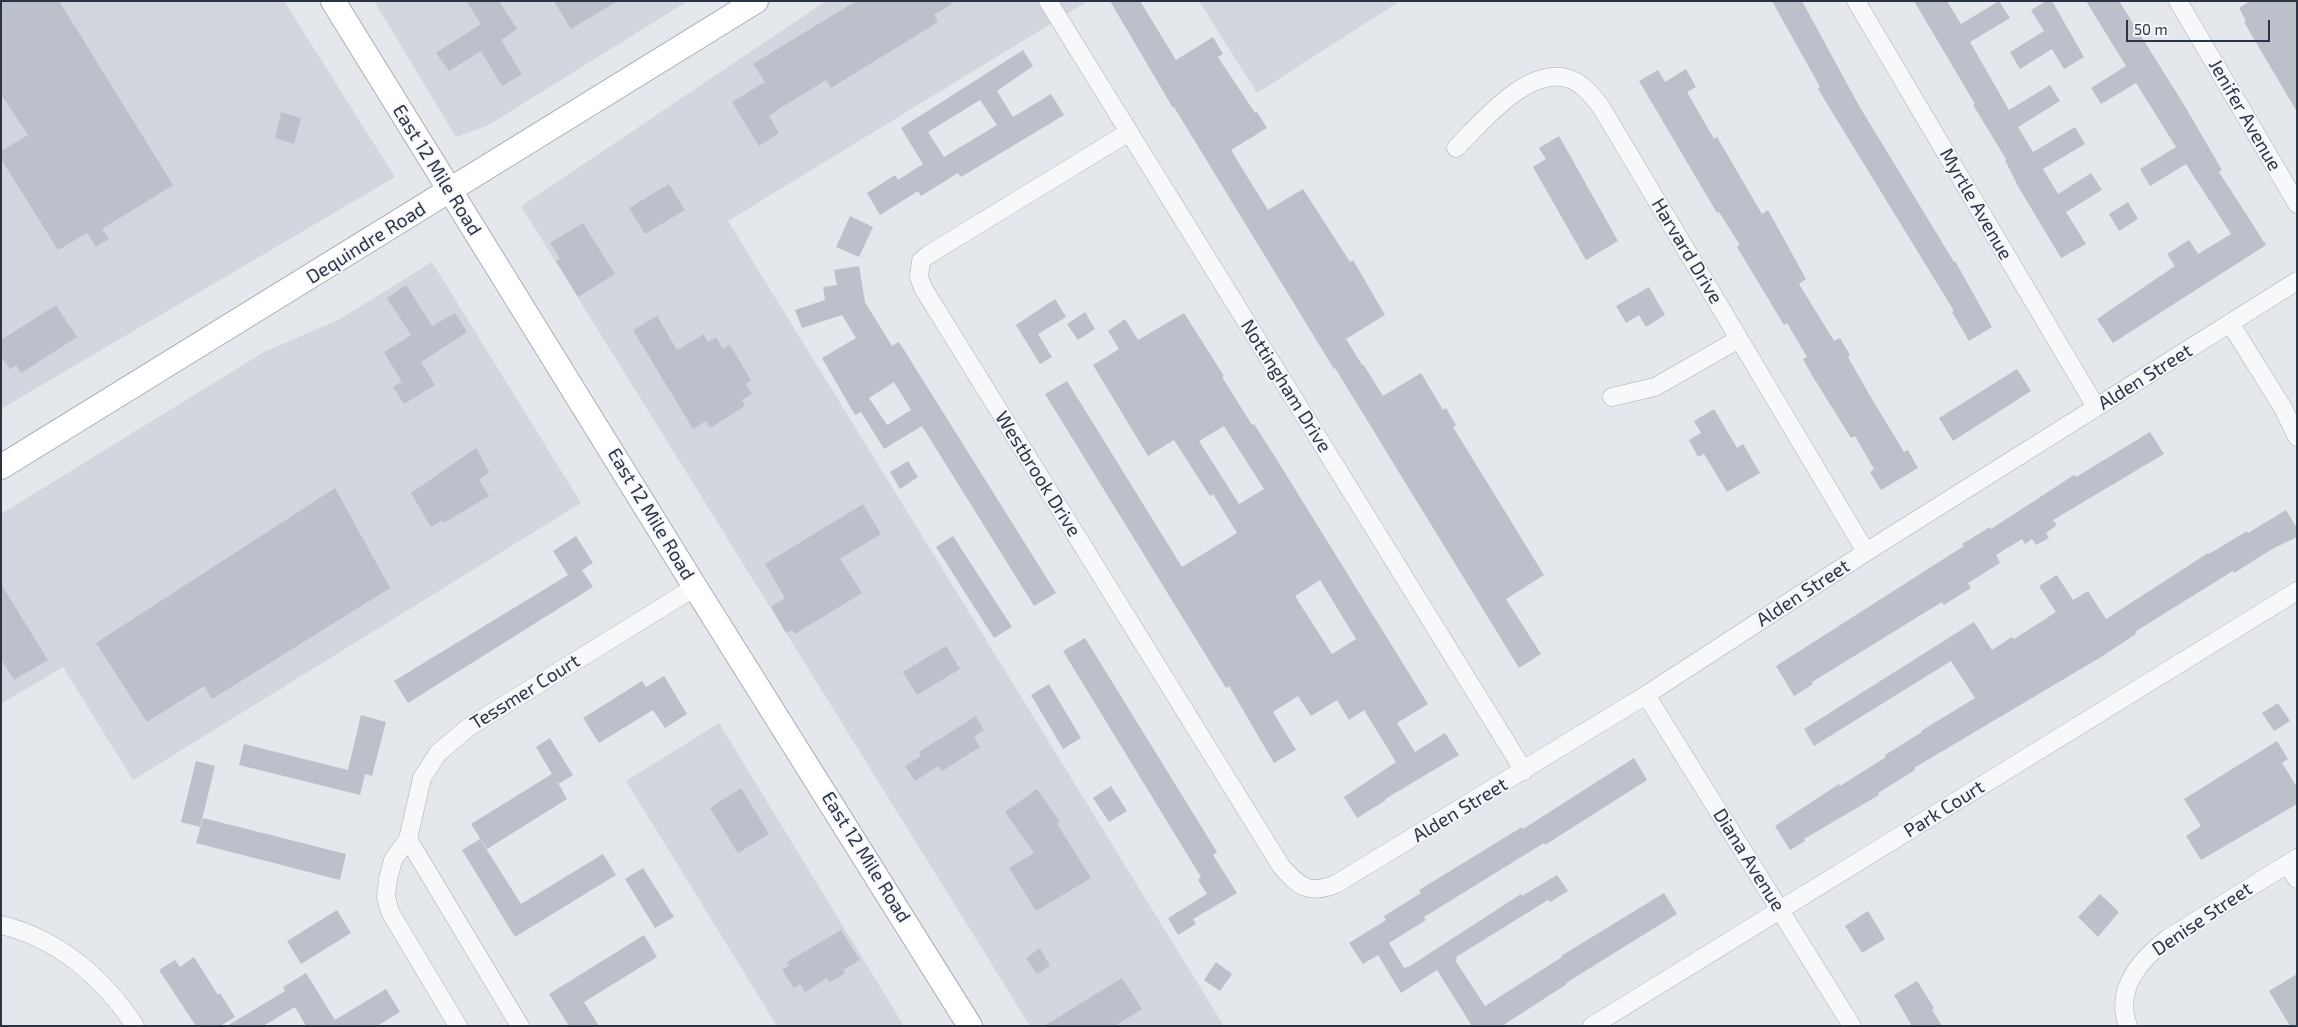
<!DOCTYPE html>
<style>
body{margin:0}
#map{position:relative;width:2298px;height:1027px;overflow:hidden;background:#e4e7ec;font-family:"Exo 2",sans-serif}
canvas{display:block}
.frame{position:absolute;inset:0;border:2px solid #2b3445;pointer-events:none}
.scale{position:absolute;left:2126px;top:20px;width:144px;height:22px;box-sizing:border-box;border:2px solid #2b3445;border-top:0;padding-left:6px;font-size:15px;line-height:18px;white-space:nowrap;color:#2b3445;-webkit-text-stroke:4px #f4f6f9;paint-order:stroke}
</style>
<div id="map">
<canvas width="2298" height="1027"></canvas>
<div class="frame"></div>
<div class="scale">50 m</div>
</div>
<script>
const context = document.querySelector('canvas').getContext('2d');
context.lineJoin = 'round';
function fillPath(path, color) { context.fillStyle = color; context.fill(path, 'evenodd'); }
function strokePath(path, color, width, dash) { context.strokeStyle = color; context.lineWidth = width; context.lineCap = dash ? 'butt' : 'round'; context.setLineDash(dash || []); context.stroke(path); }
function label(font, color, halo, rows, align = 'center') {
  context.font = font + ' "Exo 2",sans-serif'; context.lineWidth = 4; context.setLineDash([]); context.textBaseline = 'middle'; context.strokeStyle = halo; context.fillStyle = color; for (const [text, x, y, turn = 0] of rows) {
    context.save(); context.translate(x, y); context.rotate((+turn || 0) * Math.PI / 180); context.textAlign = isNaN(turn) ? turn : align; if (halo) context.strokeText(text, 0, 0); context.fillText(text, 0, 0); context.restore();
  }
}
fillPath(new Path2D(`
 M1,1H284L395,177L1,409Z
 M374,1H688L487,126L456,137Z
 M826,1H1088L728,221L1224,1026H1030L521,206Z
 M1199,1H1400L1257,93Z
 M432,262L581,503L133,780L63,667L1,704V514L264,352L340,319Z
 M719,723L904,1026H777L626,781Z`), '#d2d6de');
fillPath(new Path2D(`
 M1,1H59L173,185L102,229L109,239L96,247L87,233L58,250L1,159V151L28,135L1,94Z
 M466,1H499L517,29L501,40L522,74L502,86L481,51L449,71L436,53L481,24Z
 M554,1H618L571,29Z
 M856,1H956L934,15L938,22L831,88L826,80L782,107L769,116L779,133L759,146L732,102L765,82L753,64Z
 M1110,1H1140L1176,60L1213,37L1223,54L1218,57L1255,113L1257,112L1267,128L1231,150L1248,178L1268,210L1303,189L1350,262L1353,260L1385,315L1346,339L1362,365L1363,364L1383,396L1421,373L1443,410L1446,408L1456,425L1453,427L1544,575L1506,599L1541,654L1519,668L1335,368L1334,369L1174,107L1173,108Z
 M1772,1H1802L1858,104L1954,262L1955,261L1992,327L1969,341L1952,312L1954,311L1818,89L1820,87Z
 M1914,1H1947L1961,24L1999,1L2010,18L1970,42L2009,110L2050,85L2060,101L2018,127L2033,152L2075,127L2085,144L2043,169L2058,194L2091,173L2102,190L2066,212L2086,244L2061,258L2019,188L2005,160L2006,159L1973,105L1975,104Z
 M2046,1H2052L2084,57L2064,69L2052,49L2020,69L2010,52L2044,31L2031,10Z
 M2086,1H2119L2183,103L2222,170L2219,172L2266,245L2113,343L2097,319L2175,266L2167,254L2189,240L2198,254L2231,234L2186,164L2150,186L2140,169L2176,147L2136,83L2101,104L2091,88L2126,66Z
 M2250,1H2297V112L2244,22L2246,21L2239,8Z
 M1023,50L1033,66L997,91L1013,117L1051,94L1064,115L961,177L958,173L921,196L918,191L880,215L867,193L895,175L898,180L923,164L901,128ZM980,100L997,125L944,157L928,132Z
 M1686,69L1696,87L1687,92L1714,139L1717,137L1762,214L1768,210L1806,279L1799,284L1834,341L1840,338L1850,355L1848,357L1869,394L1904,452L1908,450L1918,468L1881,490L1870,472L1874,469L1855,436L1851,438L1813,377L1803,359L1807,357L1787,323L1784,325L1737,247L1740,245L1719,212L1717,213L1639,81L1658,70L1665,82Z
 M281,112L301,118L294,144L275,138Z
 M1559,136L1618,241L1586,260L1533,167L1546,159L1539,148Z
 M669,184L685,210L645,234L629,208Z
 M2128,202L2138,219L2119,231L2109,214Z
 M850,216L873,227L859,257L836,247Z
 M583,223L615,274L578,297L556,261L560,259L550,243Z
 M859,266L865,302L892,346L899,342L1056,593L1034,606L922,426L884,449L861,412L855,415L822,358L856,338L842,315L802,328L795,310L825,300L823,287L837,285L834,270ZM894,382L911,410L887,425L869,398Z
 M406,285L432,326L455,313L467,332L421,362L435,385L404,404L393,387L402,382L384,352L411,335L387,298Z
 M1649,287L1665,315L1646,327L1639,315L1626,323L1616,306Z
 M1055,299L1066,317L1038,334L1052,357L1040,364L1016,325Z
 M56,305L77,337L21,373L16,365L10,369L1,356V340Z
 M1085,312L1095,329L1078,340L1067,324Z
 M1184,313L1224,376L1222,377L1252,425L1254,424L1277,460L1428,704L1397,723L1415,752L1445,733L1459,755L1385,799L1386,800L1357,818L1344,797L1396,762L1364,710L1349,720L1337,700L1311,716L1298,696L1273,712L1296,750L1274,763L1229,686L1226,688L1045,394L1067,381L1182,567L1237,533L1213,494L1210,496L1174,440L1148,456L1093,365L1119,349L1108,331L1125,319L1138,340ZM1224,426L1264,489L1239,504L1199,441ZM1320,580L1356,639L1332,654L1295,596Z
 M657,316L677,350L704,334L708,342L716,337L723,349L730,345L751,380L746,384L752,394L742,400L745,406L710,428L706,421L693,429L633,330Z
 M2017,369L2031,391L1953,441L1939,418Z
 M1714,409L1737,448L1743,444L1760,473L1727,492L1704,454L1698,457L1689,440L1701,433L1694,421Z
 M2150,432L2164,454L2053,520L2057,525L2046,533L2049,538L2036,545L2032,539L2025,544L2022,539L1996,555L2000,563L1968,583L1971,588L1944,605L1942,602L1812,682L1813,684L1794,696L1776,666L1964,546L1962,544L1990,527L1991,529L2074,475L2076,477Z
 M476,448L489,472L479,480L489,496L444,523L442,520L431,527L411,493Z
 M908,461L918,477L900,489L890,472Z
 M335,488L390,588L212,699L204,686L147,722L96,643Z
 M863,504L881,534L840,559L862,593L795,634L792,630L786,633L771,607L785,598L765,564Z
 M2286,510L2297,528V537L2272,549L2234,573L2233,571L2173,608L2135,632L2136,634L2101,657L1914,768L1915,770L1878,793L1879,795L1804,839L1805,841L1790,850L1775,826L1839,784L1840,786L1886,757L1885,755L1922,732L1921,731L1975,698L1951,661L1814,746L1804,729L1974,622L1992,650L2012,637L2014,639L2056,612L2039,586L2057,575L2073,600L2088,591L2106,619L2208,553L2209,554L2247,531L2248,533Z
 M576,536L593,563L582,570L593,587L408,703L394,681L568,575L553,551Z
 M953,536L1012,627L994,638L936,547Z
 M1,584L48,660L14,680L1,659Z
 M1085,638L1217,852L1213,855L1237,893L1193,919L1196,924L1178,935L1168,918L1207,894L1198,880L1201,877L1063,651Z
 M946,646L960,669L917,695L903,672Z
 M664,676L687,714L665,728L653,710L599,743L583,718L642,681L646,687Z
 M1049,684L1081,738L1063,749L1031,695Z
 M2278,703L2290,721L2274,731L2262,713Z
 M361,715L386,722L372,776L365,774L360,795L239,765L244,744L348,770Z
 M976,716L984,730L974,737L980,747L942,771L938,766L915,781L905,766L921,756L919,752Z
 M550,738L573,775L558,784L557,781L567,799L487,849L471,824L552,774L536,747Z
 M2277,741L2288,759L2282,763L2297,787V804L2201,860L2186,836L2201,826L2184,799Z
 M1634,758L1647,780L1545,845L1544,843L1424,917L1426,920L1389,943L1404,968L1410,966L1521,894L1522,896L1557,875L1568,891L1550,902L1548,900L1456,957L1457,959L1455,960L1485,1006L1562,957L1561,956L1664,893L1677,914L1566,983L1567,984L1502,1026H1472L1437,970L1401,993L1378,955L1363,964L1349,943L1386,920L1384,916L1421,893L1419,890L1522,827L1523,829Z
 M196,761L215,766L200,827L181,822Z
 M1111,786L1127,811L1109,822L1093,798Z
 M741,788L769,834L738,853L710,808Z
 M1037,789L1060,822L1057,824L1091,878L1036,911L1009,868L1034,853L1005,812Z
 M203,818L346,854L340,880L196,843Z
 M480,839L521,904L603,854L616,875L515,937L462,850Z
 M643,868L674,917L655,928L625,879Z
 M2100,894L2119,912L2098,937L2078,917Z
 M337,910L351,933L301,964L287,941Z
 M1868,911L1885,939L1862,953L1845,926Z
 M841,930L860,960L843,970L845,973L829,983L827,978L805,992L800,984L794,988L782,970L789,965L787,962Z
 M644,935L657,957L584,1002L599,1026H569L549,994Z
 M1040,948L1050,966L1037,974L1026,958Z
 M194,957L218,995L220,993L235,1017L220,1026H196L159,970L175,960L180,967Z
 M1216,962L1232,974L1220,991L1204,980Z
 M306,973L335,1020L386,989L400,1012L377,1026H306L295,1007L263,1026H227L285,991L283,987Z
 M2297,974V1026H2290L2269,991Z
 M1122,978L1142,1009L1115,1026H1044Z
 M1917,981L1934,1008L1932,1010L1942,1026H1912L1894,995Z`), '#bbc0ca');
const street = new Path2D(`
 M1048,1L1524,771
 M1856,1L2096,407
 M2178,1L2297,204
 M1129,132L928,255L921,261L919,277L923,288L1281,866C1299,887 1309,895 1336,884L1646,695L1866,552L2297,281
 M1456,148C1481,123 1526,68 1566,78C1581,81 1592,95 1601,107L1866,552
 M2230,323L2283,408L2297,437
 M1612,397L1655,387L1739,339
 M1646,695L1852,1026
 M408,839L520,1026
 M2287,864L2297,879
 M1,925C57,938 104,978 135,1026
 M458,1026L390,912L386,897L388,879L393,860L408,839L422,778L438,753L469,727L695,587
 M1592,1026L2297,591
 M2128,1026C2114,989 2140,960 2167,939L2297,858`);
const secondary = new Path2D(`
 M333,1L695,587L970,1026
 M1,467L756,1`);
strokePath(street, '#a9aeb7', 19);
strokePath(secondary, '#a9aeb7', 26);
strokePath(street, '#f7f8fa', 18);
strokePath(secondary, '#fff', 24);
label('19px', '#2b3445', '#f4f6f9', [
 ["Jenifer Avenue",2245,115,60],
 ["East 12 Mile Road",437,170,58],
 ["Myrtle Avenue",1976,204,60],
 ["Dequindre Road",366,243,-32],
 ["Harvard Drive",1687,251,59],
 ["Alden Street",2145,377,-32],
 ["Nottingham Drive",1286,386,58],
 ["Westbrook Drive",1038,474,58],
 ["East 12 Mile Road",651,514,59],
 ["Alden Street",1803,593,-33],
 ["Tessmer Court",525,692,-32],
 ["Park Court",1944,809,-32],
 ["Alden Street",1460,810,-31],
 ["East 12 Mile Road",866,857,58],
 ["Diana Avenue",1749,860,58],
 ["Denise Street",2202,919,-34]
]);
</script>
